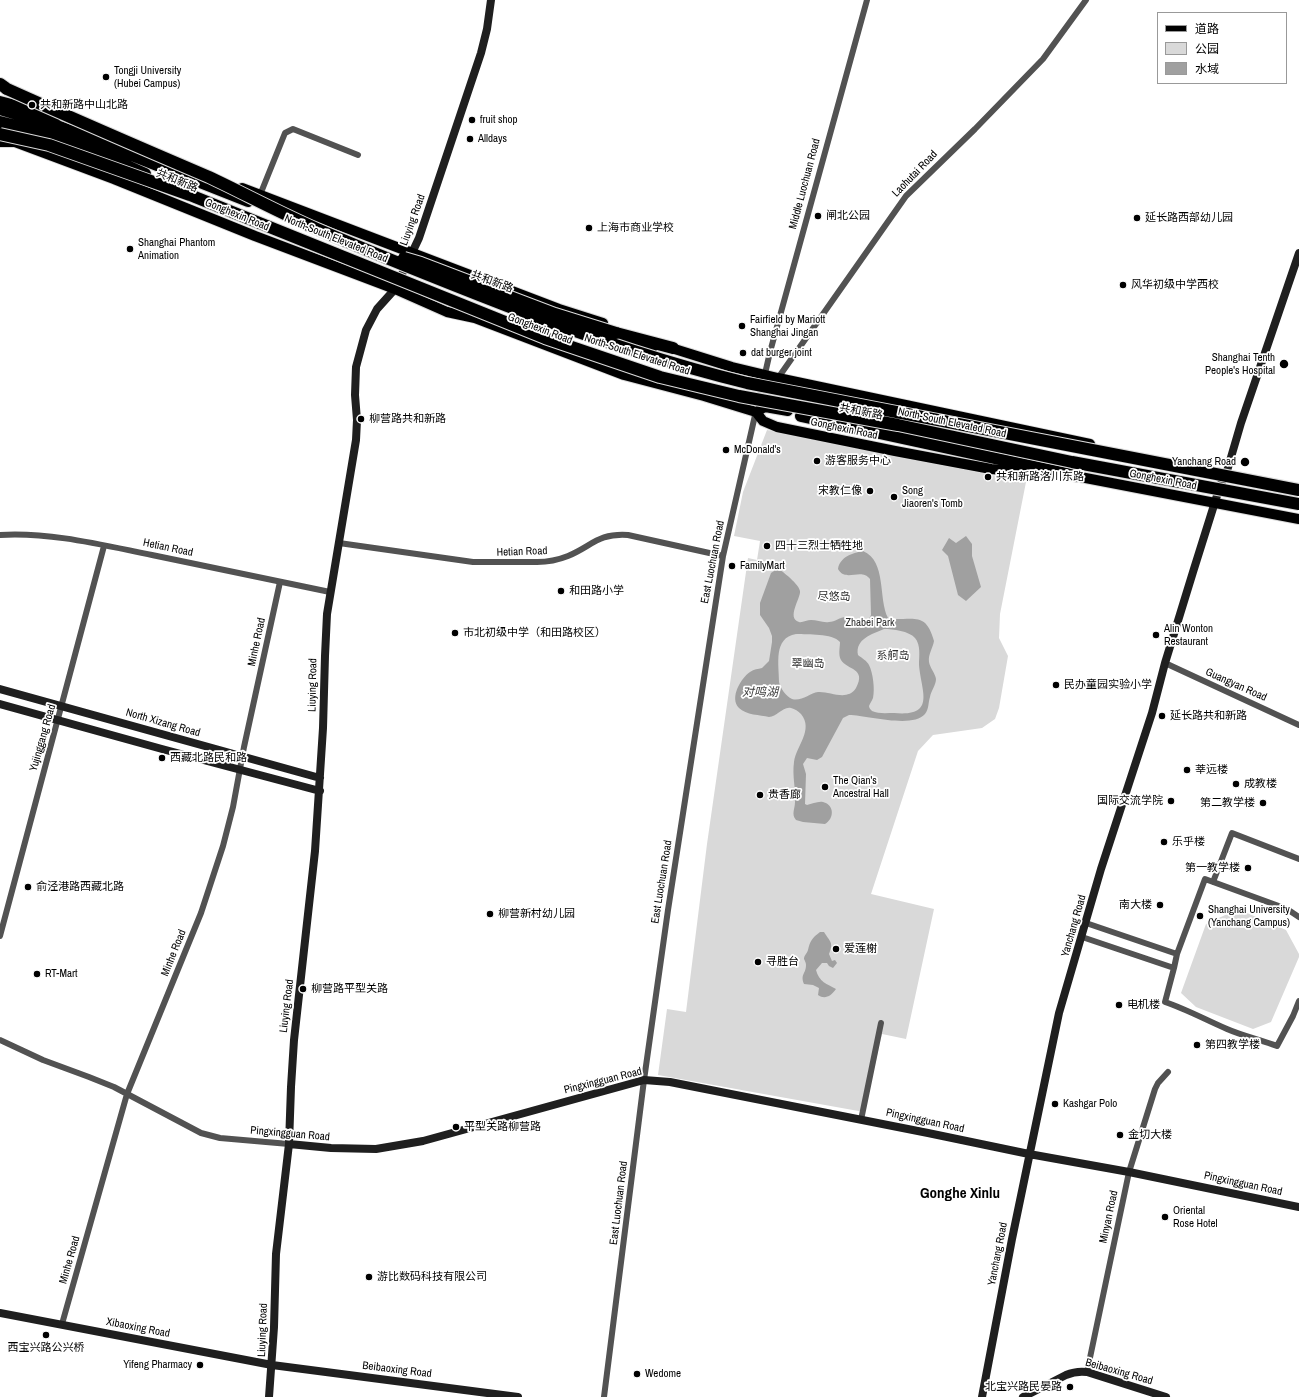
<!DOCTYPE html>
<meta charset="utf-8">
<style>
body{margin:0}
#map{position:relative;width:1299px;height:1397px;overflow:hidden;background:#fff;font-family:"Archivo Narrow","Noto Sans SC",sans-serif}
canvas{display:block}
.legend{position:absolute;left:1157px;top:12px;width:130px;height:72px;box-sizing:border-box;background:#fff;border:1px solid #999;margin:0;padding:5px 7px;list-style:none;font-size:12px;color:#000}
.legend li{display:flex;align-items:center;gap:8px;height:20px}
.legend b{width:20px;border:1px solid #999}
</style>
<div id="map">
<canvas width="1299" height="1397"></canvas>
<ul class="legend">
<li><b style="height:5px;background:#000"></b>道路</li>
<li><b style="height:11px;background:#d9d9d9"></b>公园</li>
<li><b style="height:11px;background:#a0a0a0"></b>水域</li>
</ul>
</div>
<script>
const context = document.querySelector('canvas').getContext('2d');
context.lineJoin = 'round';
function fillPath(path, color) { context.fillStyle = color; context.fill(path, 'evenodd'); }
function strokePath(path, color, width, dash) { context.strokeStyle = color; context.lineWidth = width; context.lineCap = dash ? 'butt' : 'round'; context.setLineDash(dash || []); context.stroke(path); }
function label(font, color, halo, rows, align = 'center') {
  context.font = font + ' "Archivo Narrow","Noto Sans SC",sans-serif'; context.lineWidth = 3.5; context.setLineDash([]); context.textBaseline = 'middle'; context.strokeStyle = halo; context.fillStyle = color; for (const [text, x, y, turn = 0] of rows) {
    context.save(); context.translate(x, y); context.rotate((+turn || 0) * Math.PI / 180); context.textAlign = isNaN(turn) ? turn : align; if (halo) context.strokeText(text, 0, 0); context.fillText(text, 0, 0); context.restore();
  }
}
fillPath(new Path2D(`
 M767,430L1026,482L1000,614L999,638L1008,656L999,708L995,719L982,728L933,735L918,751L871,894L934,909L906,1039L882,1034L864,1112L658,1075L667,1009L686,1012L707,844L748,558L757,560L760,541L734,536L743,492Z
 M1238,909L1286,930L1299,954V957L1271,1022L1253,1029L1196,1007L1181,993L1206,924Z`), '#d9d9d9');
fillPath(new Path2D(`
 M966,536L972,544V556L981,587L966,601L958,595L948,556L942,550L949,538L956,543Z
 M863,551C887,561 878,599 888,618L890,619C915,620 926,612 934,641C933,648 928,654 929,662C930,668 935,673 936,679C936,685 931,691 930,697C928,703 929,709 925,714C912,729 867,715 849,715L843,718L822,757L817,760L807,758L803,764L806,774L805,804L807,805C812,804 818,801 823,802C835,805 834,819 825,824L803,822L796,820C791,814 795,809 795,802C796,789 792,776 794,762C796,746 814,730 801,714C798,711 795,709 791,708C783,706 777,717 769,717C760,715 746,715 739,708C729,698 741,678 750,672C754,669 758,669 762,668L769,661L772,642V636L769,628L760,615V603L771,573L777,569C782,570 785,574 789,577C793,581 799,586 800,591C801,598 786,618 799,622C802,623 807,620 811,620C817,620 823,623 829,622C835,622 840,617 846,617L854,623L862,626L867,623L871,615L870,579C861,567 846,583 838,569C840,557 852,553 863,551ZM884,629C893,629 909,631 915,638C921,645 919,656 919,665C921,691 937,717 894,713C887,713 878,714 872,711C871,710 869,708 869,706C870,703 872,701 873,698C875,689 873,673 869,665C867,661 862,658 858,655C855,639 872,634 884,629ZM796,634C808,635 832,633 840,642C840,647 838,655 841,660C847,670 867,668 856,688C847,702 830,691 818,692C810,693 801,702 792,699C786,696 780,688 779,682C779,664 773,638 796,634Z
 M820,932H824C830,942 834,942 829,954L832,961L835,960L837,963L833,968L829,966L827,963H822L816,970C819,982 827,984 836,989C831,996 825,1000 818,995L819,988L813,985L804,984C800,974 806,974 806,965C806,963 805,961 804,959C804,955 807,954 808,950C810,941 812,938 820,932Z`), '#a0a0a0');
const primary = new Path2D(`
 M0,101L58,116
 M0,142H15L114,179L255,236L395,289L447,312L475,318L624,375L704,396L756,412L763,421L777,427L895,451L991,469L1046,474
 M242,188L559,309L603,323
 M612,337L636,345L653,347
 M665,346L732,367L778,378L1090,444
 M756,412L765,407L788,411
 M1070,475L1299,519`);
const highway = new Path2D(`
 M0,84L7,89
 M0,109L51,124L81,135L248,201
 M0,122L36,131L82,146L145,174
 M616,333L673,348
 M801,416L1077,476`);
strokePath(primary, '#dbdbdb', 12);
strokePath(highway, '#dbdbdb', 14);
strokePath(new Path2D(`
 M260,195L285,133L293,129L358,155
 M778,378L906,196L975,129L1043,59L1086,0
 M759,400L770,352L867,0
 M0,535C51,532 102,545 152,555C212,568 271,580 330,592
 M339,543L473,562H537C548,562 558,560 568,556C592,546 598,533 628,535L723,556
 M1165,663L1299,725
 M1213,882L1232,833L1299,859
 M1086,923L1177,954L1205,879L1287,909L1299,917
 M0,936L104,546
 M1082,937L1174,968L1165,1002C1186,1009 1206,1020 1227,1029C1243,1036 1261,1040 1277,1046L1293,1016L1299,1001
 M1174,968L1177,954
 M0,1040L43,1060L89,1077L114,1087L201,1133L220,1138L289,1144
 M861,1120L881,1023
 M62,1324L127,1094L201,913L223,846L233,807L244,747L280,582
 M1087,1372L1129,1172L1155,1089L1158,1083L1168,1072
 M604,1397L644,1080L668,910L723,556L756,411`), '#525252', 6);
strokePath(new Path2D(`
 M0,689L320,778
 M0,704L162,749L320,791
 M289,1144L331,1148L376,1149L423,1141L644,1080L670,1082L928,1133L1029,1154L1129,1172L1299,1207
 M0,1313L272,1365L518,1397
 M269,1397L274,1327L276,1254L289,1144L291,1087L294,1040L315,851L323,728L325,656L327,614L356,440L357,420L355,395L356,367L366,330L377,309L395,289L419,238L481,53L487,29L491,0
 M982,1397L1012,1239L1059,1013L1101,869L1152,713L1165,663L1193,572L1220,486L1227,471L1241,423L1299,253
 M1023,1397L1066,1375C1073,1372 1079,1371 1087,1372L1166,1397`), '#1f1f1f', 8);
strokePath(primary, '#000', 10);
strokePath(highway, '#000', 12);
const highwayBridge = new Path2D(`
 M7,89C74,119 141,148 209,177C245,194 280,213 317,229C380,256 443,281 507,306C585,336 665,363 747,383L1299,490
 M0,134L49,145L190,195L545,338L660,377L739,396L898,425L1072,462L1299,504
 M404,258L421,263L555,314L616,333`);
strokePath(highwayBridge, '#dbdbdb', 14, []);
strokePath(highwayBridge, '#000', 12);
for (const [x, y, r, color] of [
 [106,77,4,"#000"],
 [32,105,4,"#000"],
 [472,120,4,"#000"],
 [470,139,4,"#000"],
 [818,216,4,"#000"],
 [1137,218,4,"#000"],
 [589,228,4,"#000"],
 [130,249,4,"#000"],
 [1123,285,4,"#000"],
 [742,326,4,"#000"],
 [743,353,4,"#000"],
 [1284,364,5,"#000"],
 [361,419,4,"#000"],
 [726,450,4,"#000"],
 [817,461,4,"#000"],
 [1245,462,5,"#000"],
 [988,477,4,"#000"],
 [870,491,4,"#000"],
 [894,497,4,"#000"],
 [767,546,4,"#000"],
 [732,566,4,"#000"],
 [561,591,4,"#000"],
 [455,633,4,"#000"],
 [1156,635,4,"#000"],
 [1056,685,4,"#000"],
 [1162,716,4,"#000"],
 [162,758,4,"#000"],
 [1187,770,4,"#000"],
 [1236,784,4,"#000"],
 [825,787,4,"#000"],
 [760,795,4,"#000"],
 [1171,801,4,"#000"],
 [1263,803,4,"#000"],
 [1164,842,4,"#000"],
 [1248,868,4,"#000"],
 [28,887,4,"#000"],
 [1160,905,4,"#000"],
 [490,914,4,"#000"],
 [1200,916,4,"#000"],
 [836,949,4,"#000"],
 [758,962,4,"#000"],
 [37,974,4,"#000"],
 [303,989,4,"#000"],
 [1119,1005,4,"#000"],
 [1197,1045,4,"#000"],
 [1055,1104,4,"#000"],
 [456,1127,4,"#000"],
 [1120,1135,4,"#000"],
 [1165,1217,4,"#000"],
 [369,1277,4,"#000"],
 [46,1335,4,"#000"],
 [200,1365,4,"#000"],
 [637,1374,4,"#000"],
 [1070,1387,4,"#000"]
]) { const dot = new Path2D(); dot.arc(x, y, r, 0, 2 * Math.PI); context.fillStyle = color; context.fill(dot); strokePath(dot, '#fff', 1.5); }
label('11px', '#000', '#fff', [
 ["Tongji University",114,71],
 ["(Hubei Campus)",114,84],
 ["共和新路中山北路",40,105],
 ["fruit shop",480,120],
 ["Alldays",478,139],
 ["闸北公园",826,216],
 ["延长路西部幼儿园",1145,218],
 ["上海市商业学校",597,228],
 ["Shanghai Phantom",138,243],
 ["Animation",138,256],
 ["风华初级中学西校",1131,285],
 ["Fairfield by Mariott",750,320],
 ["Shanghai Jingan",750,333],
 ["dat burger joint",751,353],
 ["Shanghai Tenth",1275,358,"right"],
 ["People's Hospital",1275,371,"right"],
 ["柳营路共和新路",369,419],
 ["McDonald's",734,450],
 ["游客服务中心",825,461],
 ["Yanchang Road",1236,462,"right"],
 ["共和新路洛川东路",996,477],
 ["宋教仁像",862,491,"right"],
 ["Song",902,491],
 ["Jiaoren's Tomb",902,504],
 ["四十三烈士牺牲地",775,546],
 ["FamilyMart",740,566],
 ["和田路小学",569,591],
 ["Alin Wonton",1164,629],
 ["Restaurant",1164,642],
 ["市北初级中学（和田路校区）",463,633],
 ["民办童园实验小学",1064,685],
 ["延长路共和新路",1170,716],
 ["西藏北路民和路",170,758],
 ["莘远楼",1195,770],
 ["The Qian's",833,781],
 ["Ancestral Hall",833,794],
 ["成教楼",1244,784],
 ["贵香廊",768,795],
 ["国际交流学院",1163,801,"right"],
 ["第二教学楼",1255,803,"right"],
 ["乐乎楼",1172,842],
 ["第一教学楼",1240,868,"right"],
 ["俞泾港路西藏北路",36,887],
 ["南大楼",1152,905,"right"],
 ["Shanghai University",1208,910],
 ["(Yanchang Campus)",1208,923],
 ["柳营新村幼儿园",498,914],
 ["爱莲榭",844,949],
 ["寻胜台",766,962],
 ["RT-Mart",45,974],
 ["柳营路平型关路",311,989],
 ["电机楼",1127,1005],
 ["第四教学楼",1205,1045],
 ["Kashgar Polo",1063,1104],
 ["平型关路柳营路",464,1127],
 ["金切大楼",1128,1135],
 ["Oriental",1173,1211],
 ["Rose Hotel",1173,1224],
 ["游比数码科技有限公司",377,1277],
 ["西宝兴路公兴桥",46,1348,"center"],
 ["Yifeng Pharmacy",192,1365,"right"],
 ["Wedome",645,1374],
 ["北宝兴路民晏路",1062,1387,"right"]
], 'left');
label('11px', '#000', '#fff', [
 ["Laohutai Road",915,174,-46],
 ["共和新路",177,181,22],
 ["Middle Luochuan Road",805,184,-75],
 ["Gonghexin Road",237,215,22],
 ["Liuying Road",413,220,-70],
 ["North-South Elevated Road",336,239,22],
 ["共和新路",492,282,20],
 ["Gonghexin Road",540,329,21],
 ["North-South Elevated Road",637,355,18],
 ["共和新路",861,412,11],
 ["North-South Elevated Road",952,423,12],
 ["Gonghexin Road",844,429,12],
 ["Gonghexin Road",1163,480,11],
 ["Hetian Road",168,548,12],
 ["Hetian Road",522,552,-2],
 ["East Luochuan Road",713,562,-79],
 ["Minhe Road",257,642,-78],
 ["Liuying Road",313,685,-89],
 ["Guangyan Road",1236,685,24],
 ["North Xizang Road",163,723,16],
 ["Yujinggang Road",43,738,-74],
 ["East Luochuan Road",662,882,-81],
 ["Yanchang Road",1074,926,-74],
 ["Minhe Road",174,953,-68],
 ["Liuying Road",287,1006,-83],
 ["Pingxingguan Road",603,1081,-14],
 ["Pingxingguan Road",925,1121,12],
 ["Pingxingguan Road",290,1134,5],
 ["Pingxingguan Road",1243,1184,12],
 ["East Luochuan Road",619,1203,-83],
 ["Minyan Road",1109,1217,-78],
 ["Yanchang Road",998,1254,-79],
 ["Minhe Road",70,1260,-74],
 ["Xibaoxing Road",138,1328,11],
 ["Liuying Road",263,1330,-88],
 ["Beibaoxing Road",397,1370,7],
 ["Beibaoxing Road",1119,1372,16]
]);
label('11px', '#303030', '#fff', [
 ["尽悠岛",834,597],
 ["Zhabei Park",870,623],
 ["系舸岛",893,656],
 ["翠幽岛",808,664]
]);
label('italic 12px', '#414141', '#fff', [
 ["对鸣湖",760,693]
]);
label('bold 15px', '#000', '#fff', [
 ["Gonghe Xinlu",960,1194]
]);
</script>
